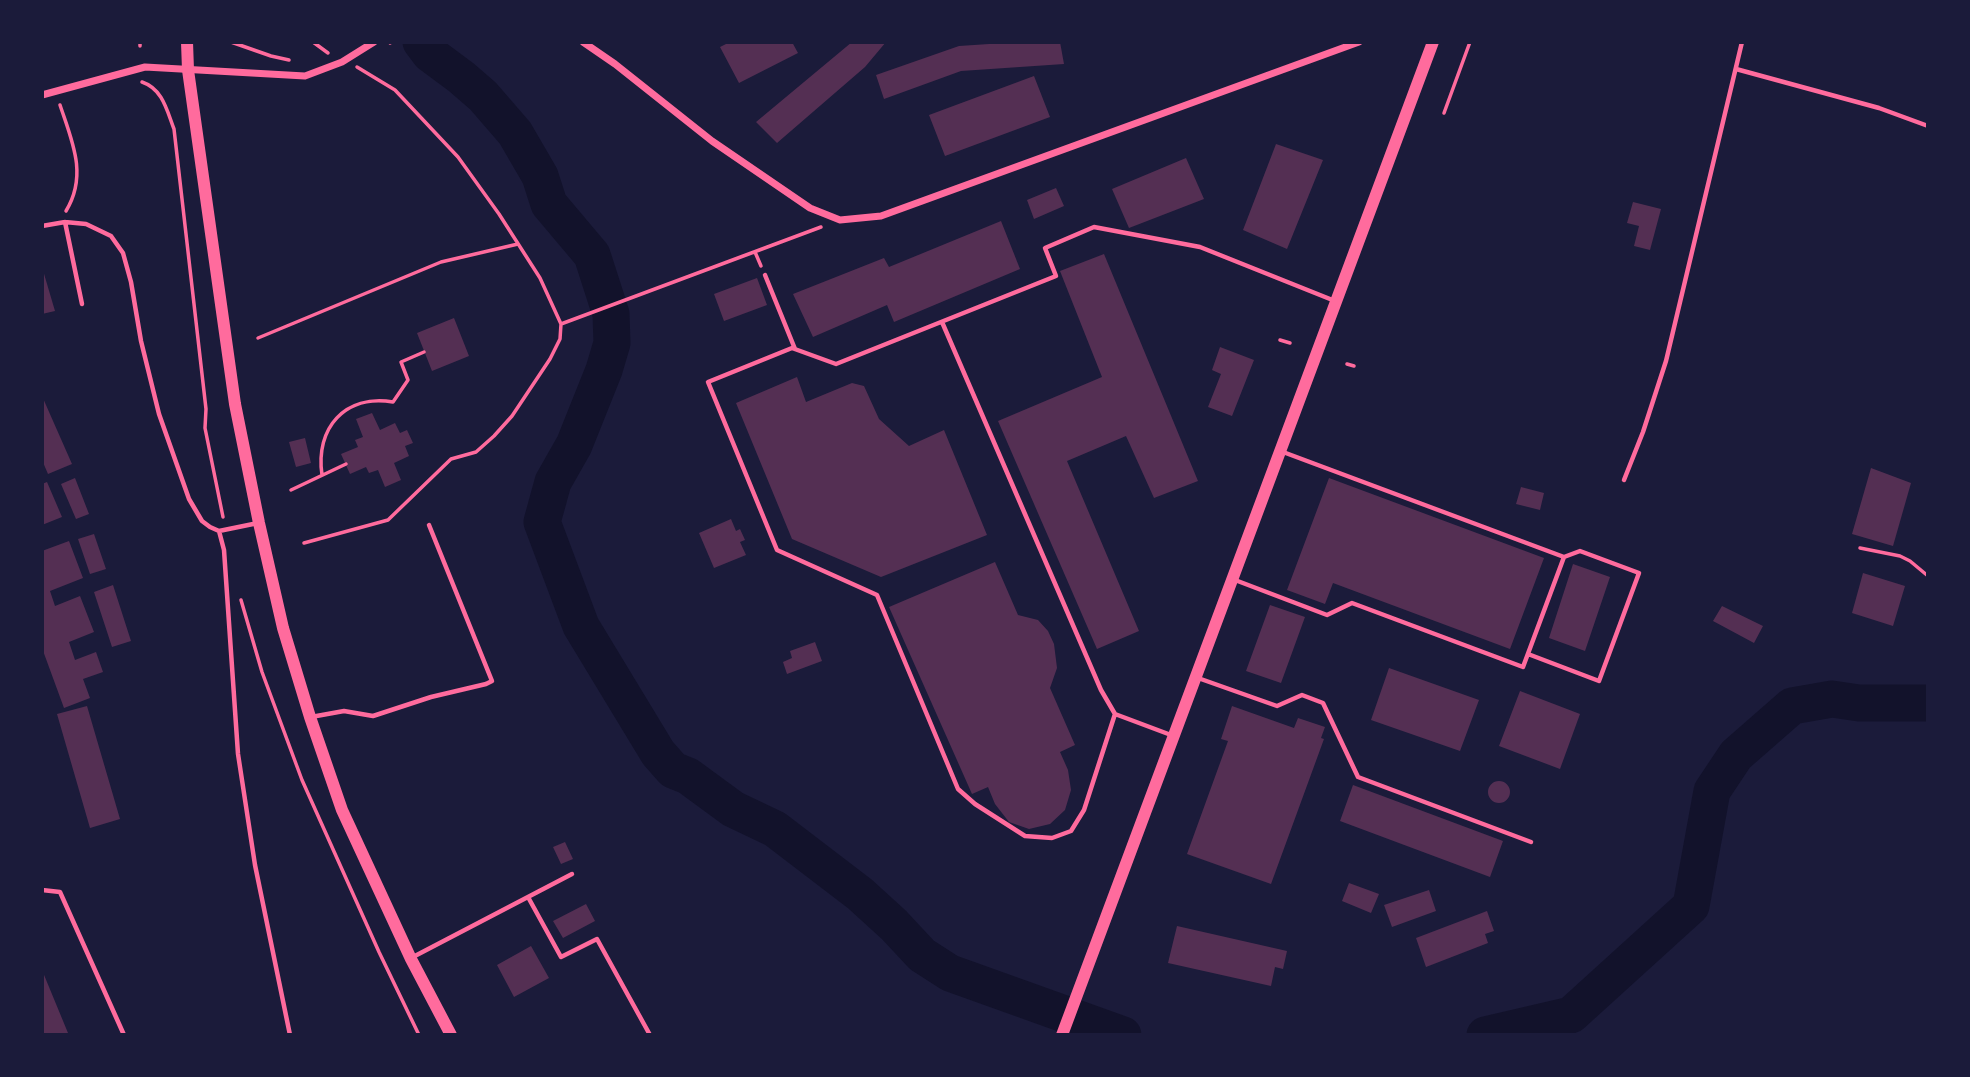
<!DOCTYPE html>
<style>
body{margin:0}
#map{position:relative;width:1970px;height:1077px;overflow:hidden;background:#1b1b3a;font-family:Raleway,sans-serif}
canvas{display:block}
.frame{position:absolute;inset:0;border:44px solid #1b1b3a;pointer-events:none}
</style>
<div id="map">
<canvas width="1970" height="1077"></canvas>
<div class="frame"></div>
</div>
<script>
const context = document.querySelector('canvas').getContext('2d');
context.lineJoin = 'round';
function strokePath(path, color, width, dash) { context.strokeStyle = color; context.lineWidth = width; context.lineCap = dash ? 'butt' : 'round'; context.setLineDash(dash || []); context.stroke(path); }
function fillPath(path, color) { context.fillStyle = color; context.fill(path, 'evenodd'); }
strokePath(new Path2D(`
 M421,42L430,54L461,77L483,96L515,133L540,176L549,204L592,255L611,314L612,343L604,370L574,445L553,482L542,522L581,626L658,753L673,770L688,776L733,809L775,829L860,894L894,925L922,955L950,973L1123,1035
 M1485,1035L1571,1015L1691,906L1712,791L1736,755L1792,706L1832,699L1859,703H1928`), '#12122b', 37);
fillPath(new Path2D(`
 M730,42H792L798,53L739,83L720,47Z
 M852,42H886L865,67L777,143L756,122Z
 M1019,42H1060L1064,64L961,71L884,99L876,75L959,46Z
 M1034,76L1050,117L945,156L929,115Z
 M1276,144L1323,160L1287,249L1243,230Z
 M1186,158L1204,199L1129,228L1112,189Z
 M1056,188L1064,206L1034,219L1027,200Z
 M1633,202L1661,209L1650,250L1634,246L1639,226L1627,223Z
 M1001,221L1020,269L894,322L887,305L813,337L793,294L884,258L889,267Z
 M1104,254L1198,481L1154,498L1126,436L1067,461L1139,631L1097,649L998,421L1102,377L1060,271Z
 M42,267L55,311L42,314Z
 M757,278L767,305L724,321L714,294Z
 M454,318L469,356L432,371L417,333Z
 M1220,347L1254,360L1232,416L1208,407L1221,374L1212,370Z
 M797,377L806,402L852,383L864,386L879,419L909,446L944,430L987,535L881,577L792,539L736,403Z
 M42,396L72,464L48,474L42,460Z
 M372,413L380,430L395,423L400,433L407,430L413,443L405,446L409,456L394,463L401,480L385,487L378,470L369,473L366,467L350,474L341,454L358,447L355,440L363,437L356,419Z
 M305,438L311,463L296,467L289,442Z
 M1871,468L1911,483L1893,546L1852,534Z
 M75,478L89,514L76,519L61,484Z
 M1329,478L1544,558L1510,649L1333,583L1325,604L1287,590Z
 M47,482L62,517L42,525V484Z
 M1521,487L1544,493L1540,510L1516,504Z
 M731,519L736,531L740,529L745,540L740,542L746,555L714,568L699,533Z
 M94,534L106,569L90,574L78,539Z
 M69,541L83,578L50,591L55,606L80,596L94,632L69,642L75,660L96,652L103,672L83,679L90,698L64,708L42,648V551Z
 M995,562L1018,615L1038,620L1048,631L1054,644L1057,668L1050,688L1075,745L1060,752L1068,770L1071,790L1065,810L1050,824L1029,829L1009,822L995,804L988,787L972,794L889,607Z
 M1573,564L1610,577L1585,651L1549,638Z
 M1863,573L1905,586L1893,626L1852,613Z
 M113,585L131,641L112,647L94,592Z
 M1270,605L1305,617L1281,683L1246,671Z
 M1722,606L1763,626L1754,643L1713,621Z
 M815,642L822,661L787,674L783,662L792,658L790,651Z
 M1389,668L1479,700L1460,751L1371,720Z
 M1520,691L1580,714L1560,769L1499,746Z
 M87,706L120,819L90,828L57,714Z
 M1232,706L1294,728L1298,718L1325,727L1321,738L1324,739L1271,884L1187,854L1228,741L1221,739Z
 M1488 792a11 11 0 1 1 22 0a11 11 0 1 1-22 0Z
 M1353,785L1503,841L1490,877L1340,821Z
 M565,842L573,859L561,864L553,847Z
 M1349,883L1379,894L1371,913L1342,901Z
 M1429,890L1436,911L1392,927L1384,905Z
 M586,904L595,921L563,938L553,921Z
 M1487,911L1494,931L1485,934L1488,943L1426,967L1416,938Z
 M1177,926L1287,951L1283,969L1275,967L1271,986L1168,963Z
 M531,946L549,978L514,997L497,965Z
 M42,970L68,1033L64,1035H42Z`), '#542f53');
strokePath(new Path2D(`
 M231,42L271,56L289,60
 M313,42L328,53
 M390,43L392,42
 M140,46V42
 M142,82C163,89 167,111 174,129L206,409L205,428L223,517
 M60,105C72,141 88,175 66,211
 M1444,113L1470,42
 M755,252L761,266
 M561,324L821,227
 M258,338L441,262L518,244
 M1280,340L1290,343
 M1347,364L1354,366
 M322,475C315,428 345,394 393,402L408,380L401,362L424,352
 M291,490L346,464
 M304,543L388,520L451,459L476,452L494,436L512,416L550,359L560,339L561,324L540,278L499,214L458,157L395,90L357,67
 M1860,548L1900,556L1910,561L1928,576
 M241,600L262,672L302,780L379,952L419,1035`), '#ff6b9d', 3.5);
strokePath(new Path2D(`
 M1736,69L1879,108L1928,126
 M65,222L82,304
 M42,226L65,222L86,224L111,236L123,253L131,282L141,341L159,414L189,499L202,521L210,527L219,531
 M765,275L795,349
 M942,322L1101,690L1115,714L1171,735
 M1624,480L1643,432L1666,361L1742,42
 M258,523L219,531L224,550L238,754L255,865L290,1035
 M1235,580L1327,615L1352,603L1523,667L1564,557L1283,452
 M1528,654L1599,681L1639,573L1580,551L1564,557
 M1198,678L1277,706L1302,695L1323,703L1358,777L1531,842
 M1115,714L1084,810L1071,831L1052,838L1025,836L975,804L958,789L877,595L777,550L708,382L792,348L836,364L1056,276L1045,248L1094,227L1200,247L1335,301
 M311,717L344,711L373,716L431,697L486,684L492,681L429,525
 M42,890L60,892L124,1035
 M528,897L561,957L597,939L650,1035
 M411,958L572,874`), '#ff6b9d', 4.5);
strokePath(new Path2D(`
 M583,42L615,64L712,141L810,208L840,220L881,216L1359,42
 M42,95L145,67L305,76L342,62L374,42`), '#ff6b9d', 7);
strokePath(new Path2D(`
 M187,42L188,70L235,404L259,523L283,628L310,717L342,810L411,959L451,1035
 M1062,1035L1433,42`), '#ff6b9d', 12);
</script>
